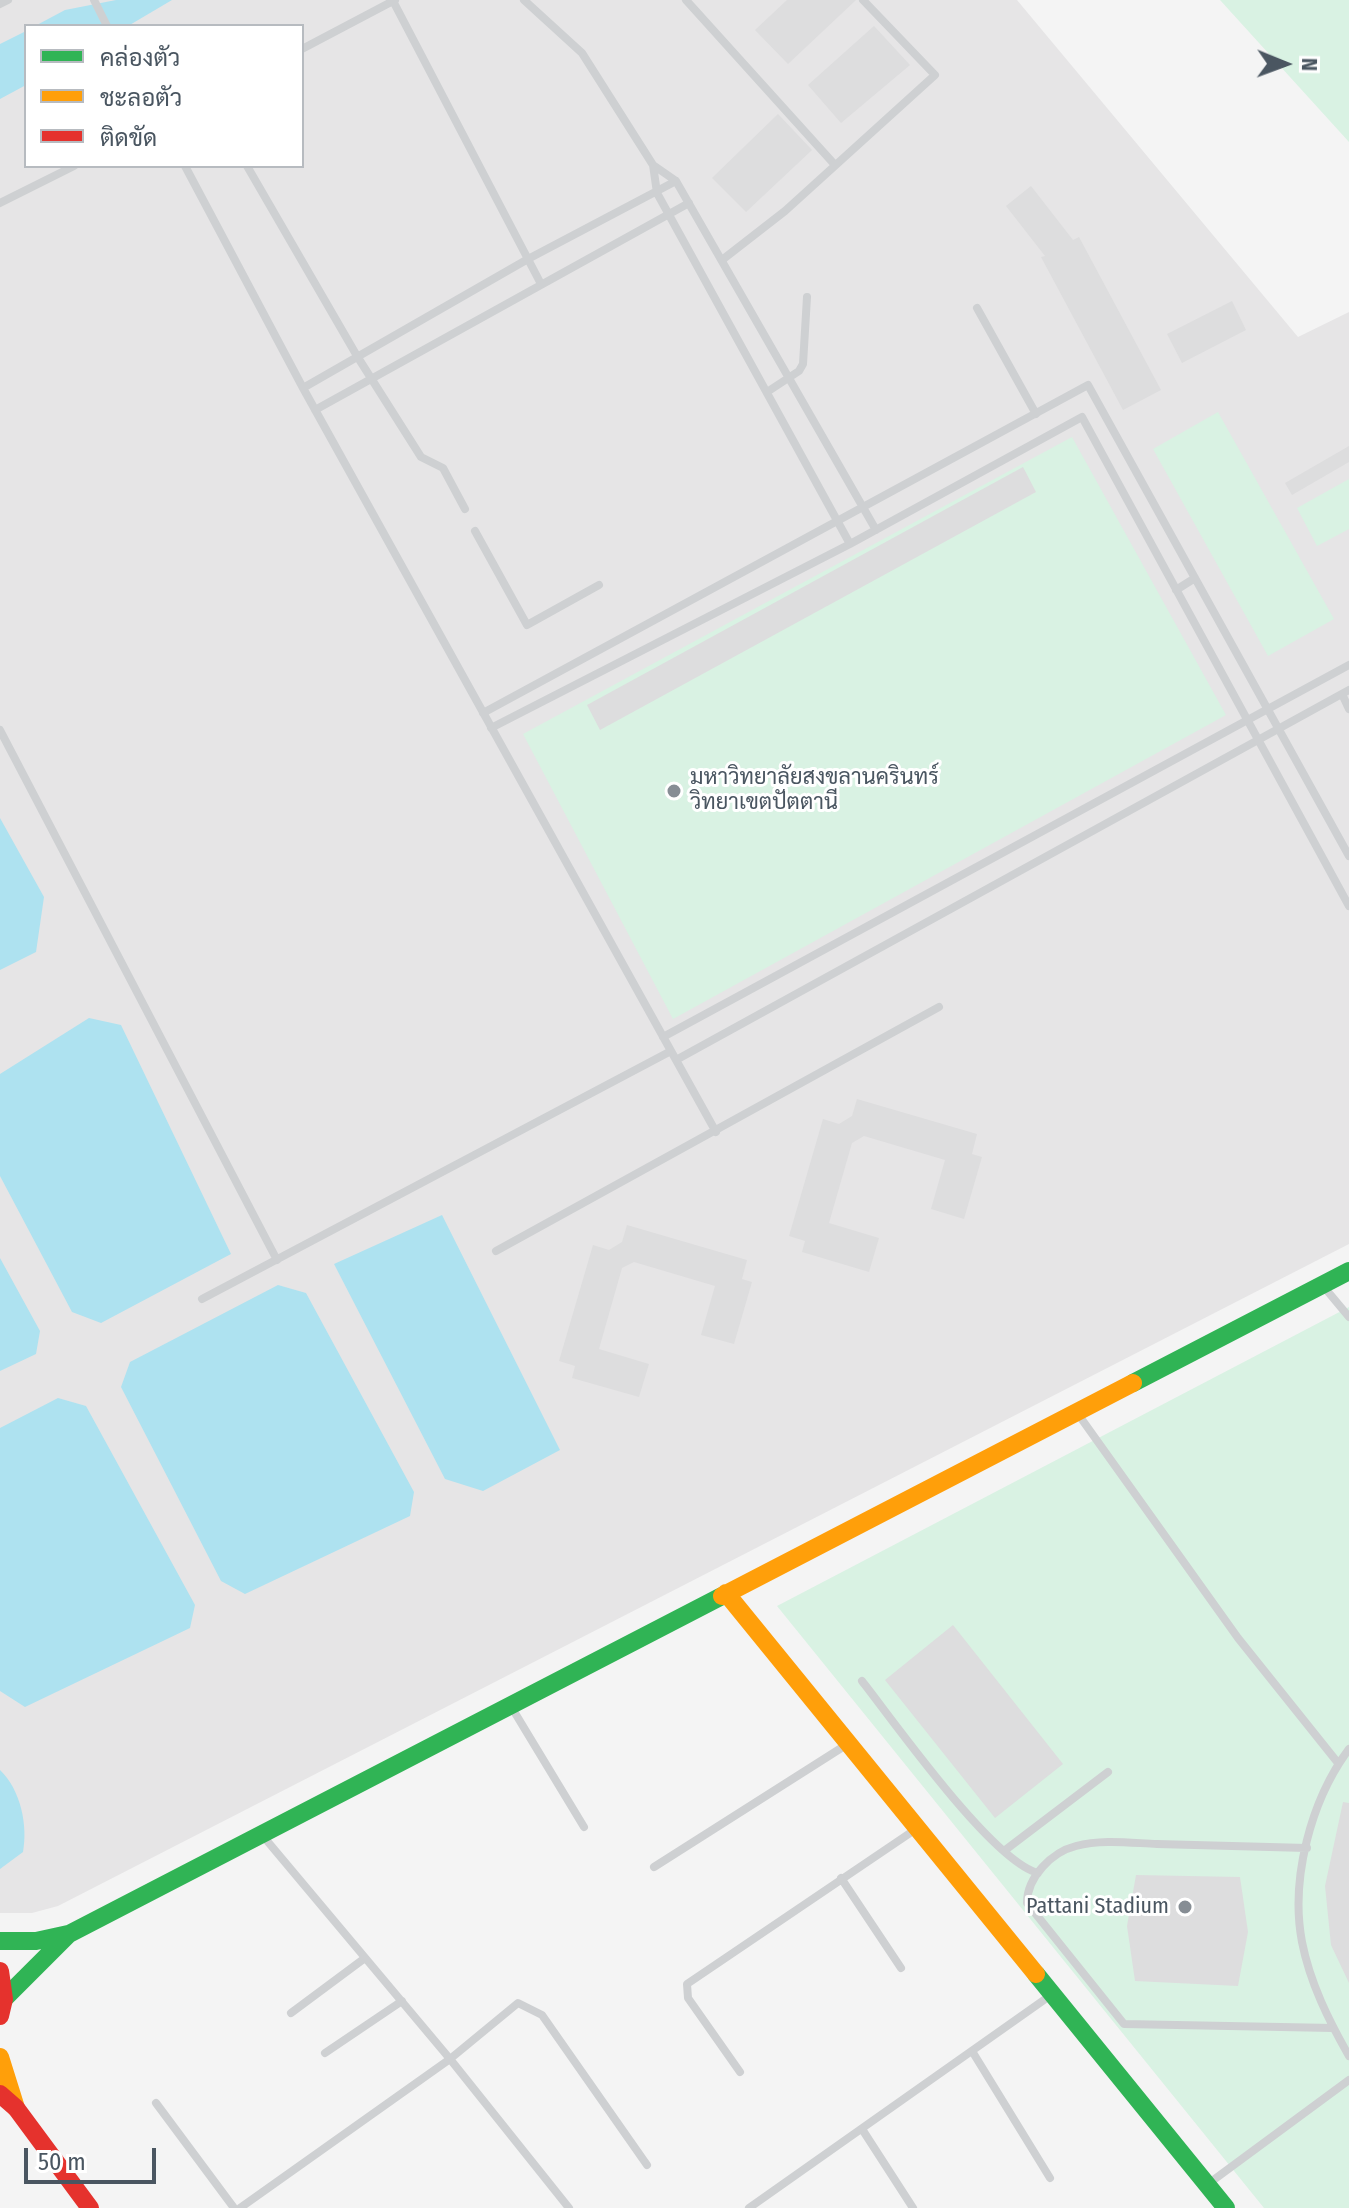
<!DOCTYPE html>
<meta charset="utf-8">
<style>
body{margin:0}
#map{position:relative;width:1349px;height:2208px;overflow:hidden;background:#f4f4f4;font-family:"Fira Sans Condensed",Sarabun,sans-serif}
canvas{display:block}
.legend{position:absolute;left:24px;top:24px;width:280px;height:144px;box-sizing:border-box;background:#fff;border:2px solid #b7bbc0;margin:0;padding:10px 14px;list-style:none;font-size:24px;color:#4a5661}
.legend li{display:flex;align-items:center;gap:16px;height:40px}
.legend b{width:40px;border:2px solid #b7bbc0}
.north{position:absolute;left:1245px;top:24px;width:80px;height:80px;-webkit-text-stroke:6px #fff;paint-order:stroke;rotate:91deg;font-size:22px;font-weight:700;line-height:32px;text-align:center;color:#4a5661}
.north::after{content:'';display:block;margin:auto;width:28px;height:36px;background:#4a5661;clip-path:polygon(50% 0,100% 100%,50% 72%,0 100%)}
.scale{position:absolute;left:24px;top:2148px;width:132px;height:36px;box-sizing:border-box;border:4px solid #4a5661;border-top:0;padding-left:10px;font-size:24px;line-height:28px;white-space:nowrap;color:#4a5661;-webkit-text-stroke:6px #fff;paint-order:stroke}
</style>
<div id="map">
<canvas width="1349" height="2208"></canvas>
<ul class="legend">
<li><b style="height:10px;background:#30b455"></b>คล่องตัว</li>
<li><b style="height:10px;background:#ff9f0a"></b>ชะลอตัว</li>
<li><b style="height:10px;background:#e5322d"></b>ติดขัด</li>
</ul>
<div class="north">N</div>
<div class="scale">50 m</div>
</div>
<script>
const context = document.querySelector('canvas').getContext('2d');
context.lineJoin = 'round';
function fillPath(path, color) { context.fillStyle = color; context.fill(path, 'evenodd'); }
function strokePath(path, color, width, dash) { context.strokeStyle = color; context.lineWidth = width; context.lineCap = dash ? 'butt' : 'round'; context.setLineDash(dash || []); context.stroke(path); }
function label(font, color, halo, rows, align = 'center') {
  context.font = font + ' "Fira Sans Condensed",Sarabun,sans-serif'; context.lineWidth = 6; context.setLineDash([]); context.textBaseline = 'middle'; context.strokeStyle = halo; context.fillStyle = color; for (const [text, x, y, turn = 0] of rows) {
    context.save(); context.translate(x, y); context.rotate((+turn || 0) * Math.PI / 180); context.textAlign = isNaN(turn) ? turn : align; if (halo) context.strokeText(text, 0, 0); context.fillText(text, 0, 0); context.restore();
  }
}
fillPath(new Path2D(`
 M0,0H1017L1298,337L1349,312V1244L58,1906L32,1913H0ZM26,26H302V166H26Z`), '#e6e5e6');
fillPath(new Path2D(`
 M1220,0H1349V142Z
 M1218,412L1334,619L1268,656L1153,449Z
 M1072,437L1226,715L673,1019L523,734Z
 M1349,479V529L1317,546L1297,508Z
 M1349,1307V2208H1264L777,1606Z`), '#d9f2e3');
fillPath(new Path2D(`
 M116,0H172L128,26H35L65,10Z
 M26,31V85L0,99V44Z
 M0,818L44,897L36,952L0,970Z
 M89,1018L121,1025L231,1254L101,1323L72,1312L0,1176V1074Z
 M442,1215L560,1450L483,1491L445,1479L334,1264Z
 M0,1258L40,1331L36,1354L0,1371Z
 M278,1285L306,1293L414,1492L410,1516L245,1594L221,1581L121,1387L130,1362Z
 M58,1398L86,1406L195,1605L190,1628L25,1707L0,1691V1428Z
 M0,1770C21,1790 28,1826 23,1852L0,1869Z`), '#aee2f0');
fillPath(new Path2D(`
 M787,0H856L788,64L755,30Z
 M874,26L910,65L841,123L808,85Z
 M778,114L812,150L746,212L712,178Z
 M1031,186L1073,240L1079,237L1161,390L1123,410L1041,257L1045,256L1006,206Z
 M1232,301L1246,330L1182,363L1167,334Z
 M1349,446V462L1292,495L1285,483Z
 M1023,467L1036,492L600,730L587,705Z
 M857,1099L977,1134L972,1154L982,1157L964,1219L931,1209L945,1160L864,1136L852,1143L829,1223L879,1238L869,1272L802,1252L805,1241L789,1236L823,1119L839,1124L852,1116Z
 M627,1225L747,1260L742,1279L752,1282L734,1344L701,1335L715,1286L634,1262L622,1268L599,1349L649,1364L639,1397L572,1378L575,1366L559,1361L593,1245L609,1250L622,1242Z
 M953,1625L1063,1764L995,1818L885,1680Z
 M1343,1802L1349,1803V1983L1331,1945L1325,1886Z
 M1136,1875L1240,1877L1248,1932L1238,1986L1135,1981L1127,1926Z`), '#ddddde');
strokePath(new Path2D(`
 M94,0L107,26
 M524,0L582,53L653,165L657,193L850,544
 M686,0L835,165
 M393,1L541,284
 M0,4L8,0
 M302,49L395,0
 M653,165L676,181L876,530
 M185,166L303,388L716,1132
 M247,166L357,356L421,457L443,468L465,509
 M0,203L74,166
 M722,260L785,211L935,75L863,0
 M977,308L1036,414
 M303,388L528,259L676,181
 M767,392L799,371L803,364L807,297
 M315,410L689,203
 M475,531L527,625L599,585
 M1176,590L1195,578
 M1342,694L1349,709
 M483,713L1088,385L1349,856
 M491,728L850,544L1082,417L1349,906
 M0,730L277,1260
 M663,1037L1349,665
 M676,1060L1349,690
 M496,1251L939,1007
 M1324,1287L1349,1317
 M202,1299L671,1051
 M1078,1414L1238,1638L1338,1763
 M862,1681C895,1723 992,1861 1038,1873
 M512,1708L584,1827
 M1349,1749C1311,1800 1290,1879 1302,1942C1310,1983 1329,2021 1349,2056
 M263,1836L450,2059L569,2208
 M1307,1848C1257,1847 1207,1845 1157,1844C1131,1843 1102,1839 1076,1846C1052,1852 1027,1877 1027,1903L1124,2024L1333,2028
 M1004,1851L1108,1772
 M654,1867L846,1745
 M841,1878L901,1968
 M291,2013L365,1958
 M972,2051L1050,2178
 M325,2053L402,2001
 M740,2072L688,1998L687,1984L916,1829
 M156,2103L234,2208
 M862,2129L913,2208
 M1208,2184L1349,2080
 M240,2208L450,2059L518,2003L542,2015L647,2165
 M749,2208L1051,1995`), '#ced0d2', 8);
strokePath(new Path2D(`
 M1133,1383L1349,1271
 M0,1941H36L68,1934
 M1036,1974L1226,2208
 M4,1999L69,1934L722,1596`), '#30b455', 18);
strokePath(new Path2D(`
 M726,1593L1036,1974
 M722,1596L1133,1383
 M0,2057L16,2108`), '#ff9f0a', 18);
strokePath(new Path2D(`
 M0,1971L4,1999L0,2016
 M0,2094L16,2108L90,2208`), '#e5322d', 18);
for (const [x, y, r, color] of [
 [674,791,8,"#868d94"],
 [1185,1907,8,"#868d94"]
]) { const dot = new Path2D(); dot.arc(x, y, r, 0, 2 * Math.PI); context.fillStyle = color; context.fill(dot); strokePath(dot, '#fff', 3); }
label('22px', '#4a5661', '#fff', [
 ["มหาวิทยาลัยสงขลานครินทร์",690,778],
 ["วิทยาเขตปัตตานี",690,803],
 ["Pattani Stadium",1169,1907,"right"]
], 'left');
</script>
